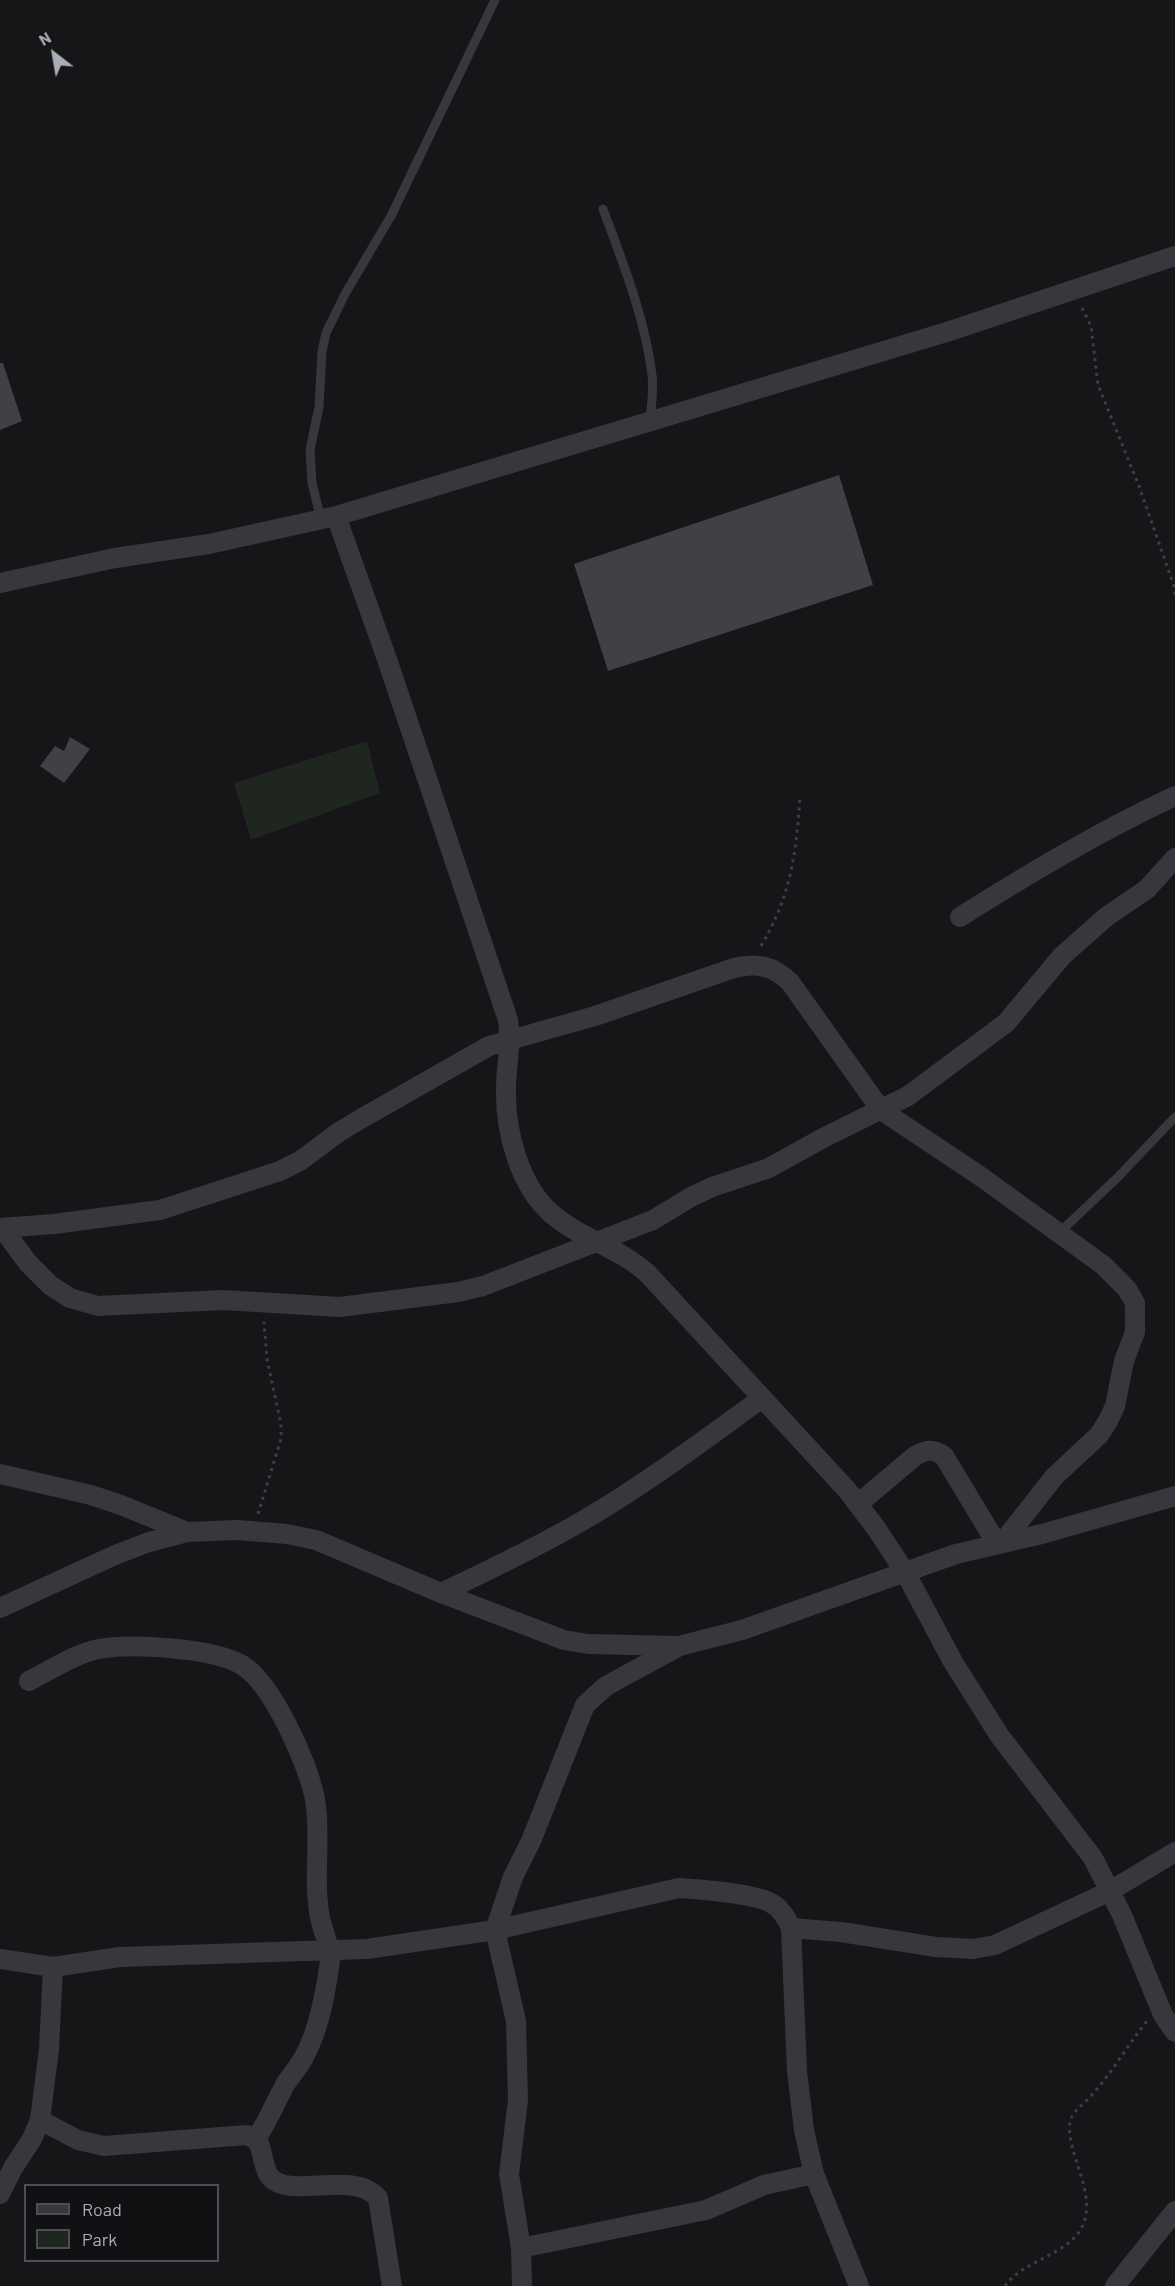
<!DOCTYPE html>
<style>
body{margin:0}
#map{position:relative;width:1175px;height:2286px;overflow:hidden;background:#161618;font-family:Barlow,sans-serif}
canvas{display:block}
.legend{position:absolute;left:24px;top:2184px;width:195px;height:78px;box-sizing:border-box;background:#111113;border:2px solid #4d4f55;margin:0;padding:8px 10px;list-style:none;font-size:18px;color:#a8adb8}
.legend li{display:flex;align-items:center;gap:12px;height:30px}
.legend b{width:30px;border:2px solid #4d4f55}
.north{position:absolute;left:24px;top:24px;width:60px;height:60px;-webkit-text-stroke:4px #111113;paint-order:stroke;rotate:329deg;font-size:16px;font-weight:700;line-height:24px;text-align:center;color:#a8adb8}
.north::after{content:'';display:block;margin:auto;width:21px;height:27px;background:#a8adb8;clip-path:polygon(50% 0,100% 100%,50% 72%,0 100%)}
</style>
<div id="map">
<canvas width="1175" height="2286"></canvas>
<ul class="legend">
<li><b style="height:8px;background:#37383d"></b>Road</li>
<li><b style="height:16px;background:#1e261f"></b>Park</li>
</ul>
<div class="north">N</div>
</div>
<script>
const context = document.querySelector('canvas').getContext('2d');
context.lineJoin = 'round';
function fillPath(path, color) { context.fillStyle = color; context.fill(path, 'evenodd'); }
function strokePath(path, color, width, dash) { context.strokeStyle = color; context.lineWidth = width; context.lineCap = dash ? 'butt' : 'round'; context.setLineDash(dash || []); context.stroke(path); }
fillPath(new Path2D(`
 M367,741L380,793L251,840L234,783Z`), '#1e261f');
fillPath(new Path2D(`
 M0,363H3L22,421L0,430Z
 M839,475L873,585L608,671L574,564Z
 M70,737L90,749L64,783L40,766L55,746L64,751Z`), '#404145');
strokePath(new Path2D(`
 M1082,308L1091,326L1098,385L1139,486L1174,586L1175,594
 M761,946C791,895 796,855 800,797
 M258,1514L281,1439V1424L267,1359L264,1322
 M1005,2286C1023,2260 1071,2254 1083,2225C1097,2192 1065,2151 1070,2122C1072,2113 1079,2108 1086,2101C1110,2077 1126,2047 1147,2021`), '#3d3f44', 3, [3, 4.5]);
strokePath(new Path2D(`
 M603,209C623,263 645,318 652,375C654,390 651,407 650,422
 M321,519L312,483L310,450L319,407L322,352L326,333L345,294L391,216L495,0
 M1060,1232L1118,1177L1175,1117`), '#37383d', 9);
strokePath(new Path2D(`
 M336,516L389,665L508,1020C512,1043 506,1065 506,1089C505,1130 519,1186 552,1214C582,1240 617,1246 648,1274L847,1490L876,1528L905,1572L953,1662L999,1735L1093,1858L1122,1915L1163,2015L1175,2032
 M0,583L115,558L209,544L336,516L950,331L1175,256
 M960,917C1030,873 1100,831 1175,796
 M0,1228L54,1224L160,1210L280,1171L300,1161L339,1132L364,1117L489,1046L595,1016L734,968C757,962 773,966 790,982L881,1110L980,1176L1103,1265L1127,1289L1135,1303V1332L1124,1361L1115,1406L1108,1421L1099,1435L1054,1477L1003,1542
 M2,1228L28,1263L51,1286L70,1298L98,1306L223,1300L340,1307L458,1292L483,1286L653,1220L691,1197L712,1187L769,1168L823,1138L908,1096L1006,1023L1062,956L1106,917L1147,889L1175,858
 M0,1474L91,1495L121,1505L187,1532
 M858,1504L915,1456C926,1450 932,1448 944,1456L997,1544
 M441,1593C489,1570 538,1547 584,1520C646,1484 704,1440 762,1398
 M0,1608L115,1555L149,1542L187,1532L237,1530L287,1534L316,1540L441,1593L564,1640L588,1644L679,1646L742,1630L956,1554L1042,1534L1175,1496
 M29,1681C51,1670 74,1654 99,1649C132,1643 213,1648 242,1665C273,1684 308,1764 315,1799C320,1828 316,1860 317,1890C318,1902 318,1914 322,1925C325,1937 331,1948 330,1961C326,1990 320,2026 306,2053C301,2064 293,2073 286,2083C276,2101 268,2121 256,2139
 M791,1928L841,1932L936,1947L973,1949L995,1945L1110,1891L1175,1852
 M0,1959L53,1967L120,1957L367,1949L495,1930L679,1888C699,1889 756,1894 771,1903C781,1908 787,1919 791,1928L797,2071L804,2130L814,2174L859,2286
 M40,2120L78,2140L104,2146L247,2135L258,2141C263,2152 263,2168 270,2177C289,2200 354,2169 378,2198L392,2286
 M0,2194L13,2168L32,2139L40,2120L49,2049L53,1967
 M521,2248L706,2210L764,2185L814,2174
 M522,2286L521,2248L509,2174L518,2100L516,2021L495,1930L513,1877L531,1841L585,1705L606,1686L676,1648
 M1115,2286L1175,2211`), '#37383d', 20);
</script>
